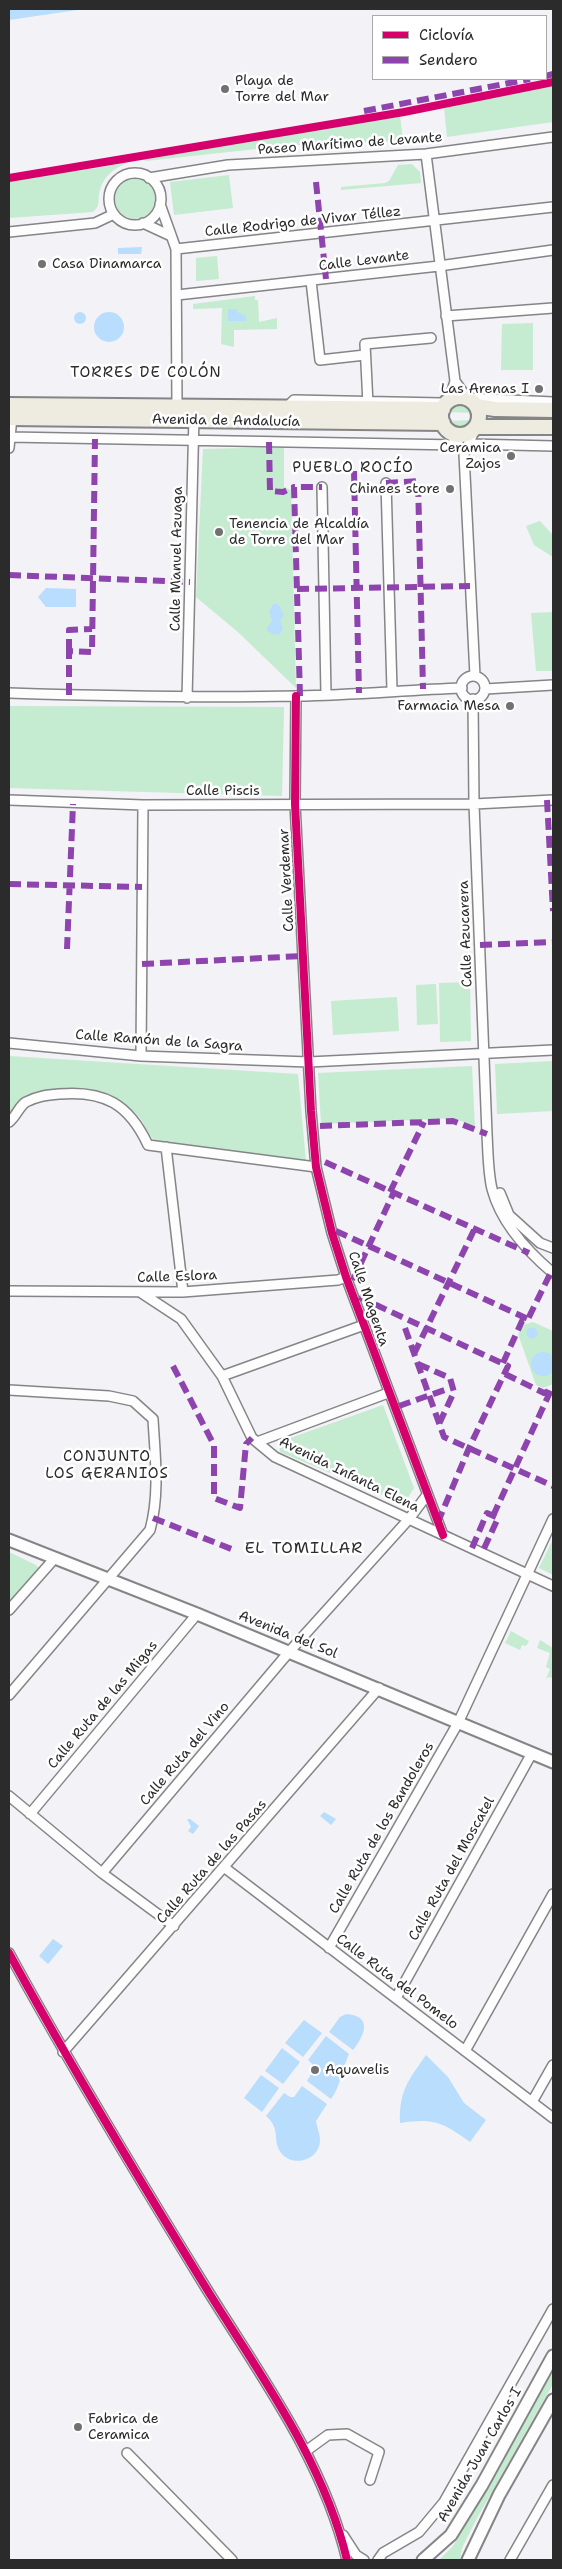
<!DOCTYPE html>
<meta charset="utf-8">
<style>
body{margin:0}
#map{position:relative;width:562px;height:2569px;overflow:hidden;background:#f2f2f7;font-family:"Shantell Sans",sans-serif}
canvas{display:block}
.frame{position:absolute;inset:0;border:10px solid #2b2b2b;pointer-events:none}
.legend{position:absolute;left:372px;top:15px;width:175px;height:65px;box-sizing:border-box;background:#fff;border:1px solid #aaa;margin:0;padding:6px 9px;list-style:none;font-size:15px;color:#2b2b2b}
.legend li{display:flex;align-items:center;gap:10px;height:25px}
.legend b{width:25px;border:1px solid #aaa}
</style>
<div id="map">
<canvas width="562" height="2569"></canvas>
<div class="frame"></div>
<ul class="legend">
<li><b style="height:6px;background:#d6006c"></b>Ciclovía</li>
<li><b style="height:6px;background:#8e44ad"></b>Sendero</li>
</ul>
</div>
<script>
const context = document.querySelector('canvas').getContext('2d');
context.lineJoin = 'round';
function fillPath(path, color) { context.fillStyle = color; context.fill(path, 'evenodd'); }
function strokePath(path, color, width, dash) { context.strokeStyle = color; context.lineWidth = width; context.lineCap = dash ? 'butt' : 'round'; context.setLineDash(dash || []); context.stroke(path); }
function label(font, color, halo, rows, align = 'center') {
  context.font = font + ' "Shantell Sans",sans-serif'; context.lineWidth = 5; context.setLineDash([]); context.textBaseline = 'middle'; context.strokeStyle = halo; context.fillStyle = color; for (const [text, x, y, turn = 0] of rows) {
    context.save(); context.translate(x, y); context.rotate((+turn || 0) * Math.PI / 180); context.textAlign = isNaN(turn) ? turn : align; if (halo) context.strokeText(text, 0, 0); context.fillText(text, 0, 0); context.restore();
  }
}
fillPath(new Path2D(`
 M553,85V122L447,137L444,108Z
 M400,115L403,141L293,145L146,161L142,159Z
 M129,162C114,168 102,177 99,194C98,202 100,206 93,212L9,218V180C49,173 90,171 129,162Z
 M412,164L420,172L421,183L341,190V187L385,183L389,181L398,165Z
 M229,175L233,208L174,215L170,182Z
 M115 199a20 20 0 1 1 40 0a20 20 0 1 1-40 0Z
 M217,256L219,279L196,281V258Z
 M255,296V300H258L259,322L277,318V329L234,330V347L221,344L222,308L193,309V304Z
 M533,323V370H501L502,324Z
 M454,404C463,404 469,404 474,413L446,412Z
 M474,420L471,426C462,431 450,432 446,421Z
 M284,447V487L291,490L296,688L239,633L196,597L203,449Z
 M540,521L553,535V557L534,545L526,526Z
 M553,612V671H536L531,613Z
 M9,706L284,707L282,796L9,788Z
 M470,982L471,1041L440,1042L439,983Z
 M436,984L438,1024L417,1025L416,985Z
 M397,997L399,1031L333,1035L331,1001Z
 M9,1056L298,1074L306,1162L159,1144C146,1135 146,1123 136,1114C112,1094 88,1088 57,1091C45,1092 35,1093 24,1099C18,1103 14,1111 9,1116Z
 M553,1061V1111L497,1114L495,1064Z
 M472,1066L475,1127L454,1118L321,1124L318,1073Z
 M533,1322L553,1331V1384L543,1388L536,1385L518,1334L523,1325Z
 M383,1405L414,1488L404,1504L280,1452L279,1442Z
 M553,1539V1575L539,1568Z
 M9,1552L36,1565L39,1568L9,1603Z
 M511,1631L529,1641L526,1646L522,1645L520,1650L505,1643Z
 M540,1640L553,1648V1678L549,1677L546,1679L550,1669L546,1667L550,1653L537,1648Z
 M553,2371V2384L475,2522L462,2548L460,2560H439L453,2546Z`), '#c5ebd0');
fillPath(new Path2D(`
 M9,9H84L9,20Z
 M142,247L141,254H118V248Z
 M228,309H237V312L246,316V321H228Z
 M74 318a6 6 0 1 1 12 0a6 6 0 1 1-12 0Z
 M94 327a15 15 0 1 1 30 0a15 15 0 1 1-30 0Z
 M46,588L76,589V607H46L38,597Z
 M273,604H278L284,615L280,621L283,628L279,635L273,634L266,630L272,620L269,612Z
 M526.5 1333a5.5 5.5 0 1 1 11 0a5.5 5.5 0 1 1-11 0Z
 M531 1364a12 12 0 1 1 24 0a12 12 0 1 1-24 0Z
 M324,1812L336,1819L331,1825L320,1816Z
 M187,1819H190L199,1826L193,1834L188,1831L191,1827Z
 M53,1939L63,1946L48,1964L39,1956Z
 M346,2014C373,2016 365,2035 353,2050L329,2032L340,2017Z
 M304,2020L322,2033L303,2057L285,2043Z
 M326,2036L349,2054C342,2069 341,2085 331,2099L307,2081L313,2071L312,2064L308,2060Z
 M282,2048L300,2062L283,2084L265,2071Z
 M426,2055L448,2077L464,2103L486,2120L470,2142C442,2122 434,2118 400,2123C399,2091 408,2081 426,2055Z
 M261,2075L279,2088L262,2112L244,2098Z
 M302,2086L327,2104L316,2121C317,2127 320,2134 320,2140C320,2159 295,2168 282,2154C271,2141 282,2130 266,2116L284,2093L290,2097H294Z`), '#b9ddfd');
const minor = new Path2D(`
 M426,154L455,381L467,398L553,402
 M109 199a26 26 0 1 1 52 0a26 26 0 1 1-52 0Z
 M149,178L228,165L426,154L553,137
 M160,204L176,249L177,406
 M143,223L171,236
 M9,232L95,223L114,214
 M176,249L553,207
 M311,281L320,360L365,355
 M177,295L439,266L553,250
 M446,316L553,308
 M449,401L455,381
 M368,404L365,344L431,338
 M287,407L294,400L441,403
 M450,432L460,447
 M9,437L458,445
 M469,444L553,446
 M9,448L12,417
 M386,483L392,690
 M322,487L326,695
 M475,676L464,454L476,427
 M461 688a12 12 0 1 1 24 0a12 12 0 1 1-24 0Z
 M485,689L553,685
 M9,693C105,696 202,698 298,696C353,695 407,690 462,688
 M296,696L295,804L311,1111L316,1167L332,1233L346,1277L443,1535
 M187,698L194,416
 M473,699L474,804L487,1134C488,1152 488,1172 492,1189C501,1223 527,1251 553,1273
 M9,800L143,805
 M9,1043L141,1056L309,1062L553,1050
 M141,1056L143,805L474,804L553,800
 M9,1122C16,1117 19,1106 26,1102C38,1096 47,1095 59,1094C104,1090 129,1104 148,1145L316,1167
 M166,1147L183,1292
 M500,1193L509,1215L540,1243L553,1248
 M9,1291L183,1292L338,1280L346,1277
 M140,1292L181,1319L222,1376L252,1438L275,1457L553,1586
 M222,1376L364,1325
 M9,1390L109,1396L133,1401L153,1419C155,1455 160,1494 150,1530L9,1695
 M257,1442L388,1393
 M9,1610L54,1559
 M9,1796L102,1873L174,1926
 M30,1814L197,1614
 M225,1868L553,2118
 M102,1873L289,1652L409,1519L427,1495
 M329,1948L458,1723L553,1519
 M9,1953C70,2065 136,2174 203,2283C257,2371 323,2458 347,2560
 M396,1998L532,1753
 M465,2051L553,1894
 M63,2052L379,1688
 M532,2102L553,2065
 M306,2451L328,2435L347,2434L379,2452L370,2480
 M127,2453L232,2560
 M343,2535L356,2555L364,2560
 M378,2560L383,2553L419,2532L444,2502L553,2309
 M510,2560L553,2485`);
const tertiary = new Path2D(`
 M9,1540L197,1614L553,1762
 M423,2560L451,2535L482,2485L553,2356
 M468,2560L499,2495L553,2400`);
const primary = new Path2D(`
 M441 416a19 19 0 1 1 38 0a19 19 0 1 1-38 0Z
 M9,405L443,409
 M476,406L495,409L553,410
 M9,418L443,423
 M476,427H553`);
strokePath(minor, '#858587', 12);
strokePath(tertiary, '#858587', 15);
strokePath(primary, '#858587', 18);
strokePath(minor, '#fdfdfe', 9);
strokePath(tertiary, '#fdfdfe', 11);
strokePath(primary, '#eeebe0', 14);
strokePath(new Path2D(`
 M546,76L553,74
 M364,111L530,79
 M316,182L326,279
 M269,442L270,491L283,492L294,487
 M354,471L359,693
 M386,483L418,481L423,689
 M9,575L190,582
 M297,589L470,586
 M69,651V630L92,629
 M69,695V651L92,652L95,439
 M300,696L294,487H322
 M547,800L553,911
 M9,884L142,887
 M480,945L553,942
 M67,949L73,804
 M142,964L303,956
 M320,1126L453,1121L487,1134
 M325,1162L529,1253
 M390,1192L424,1122
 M336,1231L528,1319
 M353,1280L393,1194
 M359,1297L508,1366L469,1448L438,1522
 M405,1328L444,1437L553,1486
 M414,1354L474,1230
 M503,1363L522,1321L528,1319L551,1272
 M418,1364L450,1378L454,1392L439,1424
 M173,1366L214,1445V1498L240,1508L246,1444L252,1438
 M505,1374L544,1393L553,1389
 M399,1406L453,1387
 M493,1516L551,1390
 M153,1518L234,1550
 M472,1548L487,1513L498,1518L482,1553`), '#8e44ad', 6, [12, 6]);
strokePath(new Path2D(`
 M9,178L404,112L553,82
 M296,696L295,804L311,1111L316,1167L332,1233L346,1277L443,1535
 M9,1953C70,2065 136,2174 203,2283C257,2371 323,2458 347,2560`), '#d6006c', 8);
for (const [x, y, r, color] of [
 [225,89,5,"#717172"],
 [42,264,5,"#717172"],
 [539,389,5,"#717172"],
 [511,456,5,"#717172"],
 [450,489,5,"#717172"],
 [219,532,5,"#717172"],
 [510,706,5,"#717172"],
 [315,2070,5,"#717172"],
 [78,2427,5,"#717172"]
]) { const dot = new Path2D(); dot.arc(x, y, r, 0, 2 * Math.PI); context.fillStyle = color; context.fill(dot); strokePath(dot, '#fff', 2); }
label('14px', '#2b2b2b', '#fff', [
 ["Playa de",235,81],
 ["Torre del Mar",235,97],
 ["Casa Dinamarca",52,264],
 ["Las Arenas I",529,389,"right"],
 ["Ceramica",501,448,"right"],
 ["Zajos",501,464,"right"],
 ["Chinees store",440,489,"right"],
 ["Tenencia de Alcaldía",229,524],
 ["de Torre del Mar",229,540],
 ["Farmacia Mesa",500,706,"right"],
 ["Aquavelis",325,2070],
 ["Fabrica de",88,2419],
 ["Ceramica",88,2435]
], 'left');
label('14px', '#2b2b2b', '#fff', [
 ["Paseo Marítimo de Levante",350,144,-4],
 ["Calle Rodrigo de Vivar Téllez",303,222,-6],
 ["Calle Levante",364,261,-7],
 ["Avenida de Andalucía",226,421,1],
 ["Calle Manuel Azuaga",177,559,-89],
 ["Calle Piscis",223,791],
 ["Calle Verdemar",287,880,-93],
 ["Calle Azucarera",466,934,-92],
 ["Calle Ramón de la Sagra",159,1041,4],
 ["Calle Eslora",177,1277,-2],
 ["Calle Magenta",368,1299,71],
 ["Avenida Infanta Elena",349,1475,26],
 ["Avenida del Sol",288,1635,22],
 ["Calle Ruta de las Migas",103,1705,-50],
 ["Calle Ruta del Vino",185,1754,-50],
 ["Calle Ruta de los Bandoleros",382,1828,-60],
 ["Calle Ruta de las Pasas",212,1862,-49],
 ["Calle Ruta del Moscatel",452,1869,-61],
 ["Calle Ruta del Pomelo",397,1982,37],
 ["Avenida Juan Carlos I",480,2455,-60]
]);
context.letterSpacing = '1px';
label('15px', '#2b2b2b', '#fff', [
 ["TORRES DE COLÓN",146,373],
 ["PUEBLO ROCÍO",353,468],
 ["CONJUNTO",107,1457],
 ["LOS GERANIOS",107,1474]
]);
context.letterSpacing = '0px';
context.letterSpacing = '1px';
label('16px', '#2b2b2b', '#fff', [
 ["EL TOMILLAR",304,1549]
]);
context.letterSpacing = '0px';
</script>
